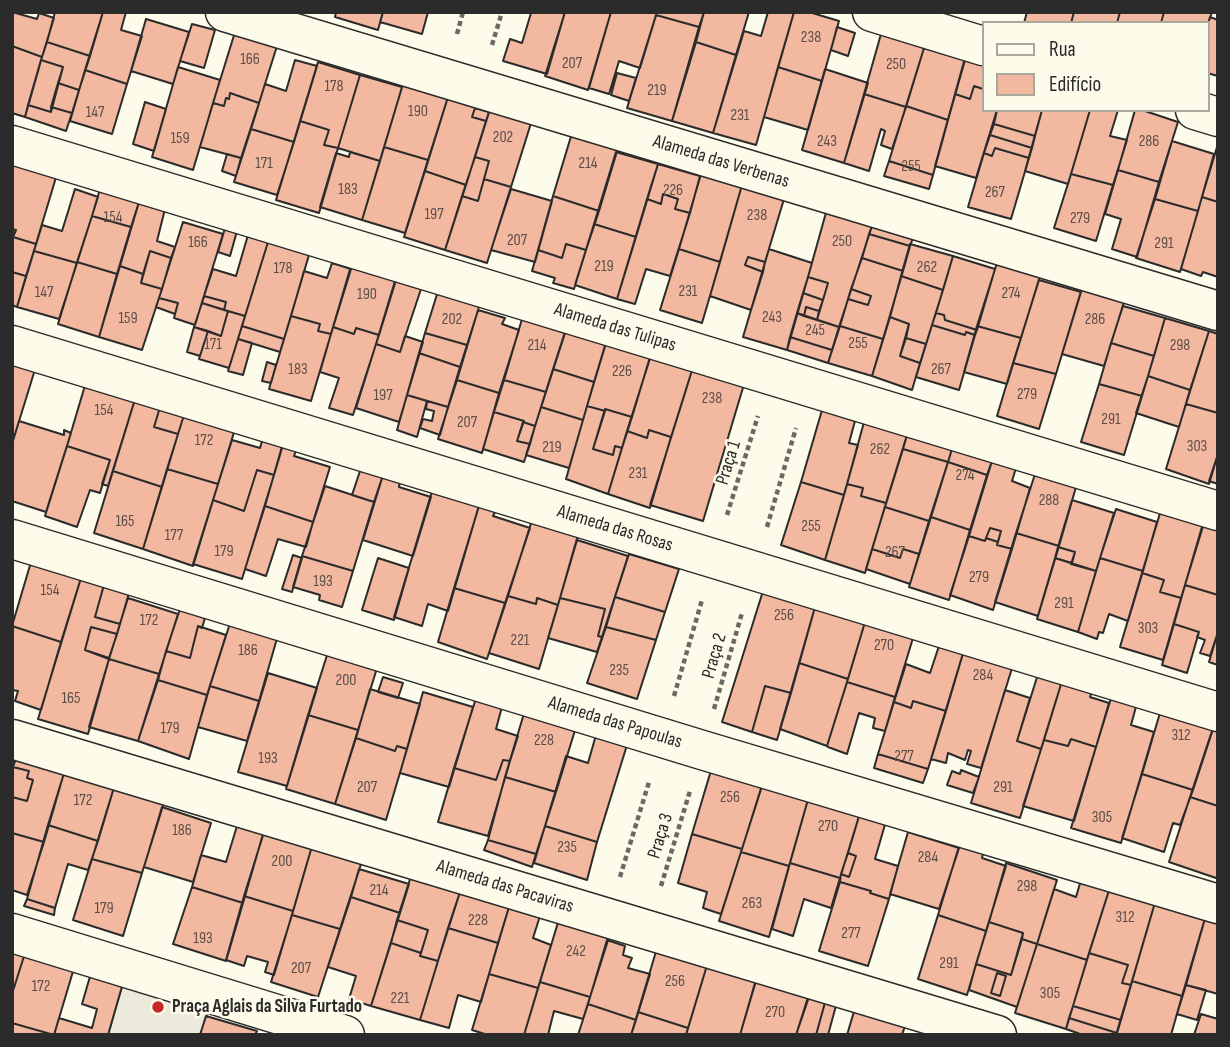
<!DOCTYPE html>
<meta charset="utf-8">
<style>
body{margin:0}
#map{position:relative;width:1230px;height:1047px;overflow:hidden;background:#fdfbea;font-family:"Sofia Sans Condensed",sans-serif}
canvas{display:block}
.frame{position:absolute;inset:0;border:14px solid #2b2b2b;pointer-events:none}
.legend{position:absolute;left:982px;top:21px;width:228px;height:91px;box-sizing:border-box;background:#fdfbea;border:2px solid #a9a89e;margin:0;padding:9px 12px;list-style:none;font-size:21px;color:#2b2b2b}
.legend li{display:flex;align-items:center;gap:14px;height:35px}
.legend b{width:35px;border:2px solid #a9a89e}
</style>
<div id="map">
<canvas width="1230" height="1047"></canvas>
<div class="frame"></div>
<ul class="legend">
<li><b style="height:9px;background:#fdfbea"></b>Rua</li>
<li><b style="height:19px;background:#f2b8a0"></b>Edifício</li>
</ul>
</div>
<script>
const context = document.querySelector('canvas').getContext('2d');
context.lineJoin = 'round';
function fillPath(path, color) { context.fillStyle = color; context.fill(path, 'evenodd'); }
function strokePath(path, color, width, dash) { context.strokeStyle = color; context.lineWidth = width; context.lineCap = dash ? 'butt' : 'round'; context.setLineDash(dash || []); context.stroke(path); }
function label(font, color, halo, rows, align = 'center') {
  context.font = font + ' "Sofia Sans Condensed",sans-serif'; context.lineWidth = 5; context.setLineDash([]); context.textBaseline = 'middle'; context.strokeStyle = halo; context.fillStyle = color; for (const [text, x, y, turn = 0] of rows) {
    context.save(); context.translate(x, y); context.rotate((+turn || 0) * Math.PI / 180); context.textAlign = isNaN(turn) ? turn : align; if (halo) context.strokeText(text, 0, 0); context.fillText(text, 0, 0); context.restore();
  }
}
const parking = new Path2D(`
 M123,983L209,1009L200,1035H108Z`);
fillPath(parking, '#eceadb');
strokePath(parking, '#74746e', 2);
const building = new Path2D(`
 M12,12L37,19L39,13L54,18L42,57L12,46Z
 M55,12H103L90,56L47,42Z
 M103,12H126L121,30L142,36L127,84L85,70Z
 M336,12H383L378,30L335,17Z
 M383,12H428L422,34L380,22Z
 M529,12H565L547,74L503,61L510,39L522,43L531,13Z
 M565,12H611L588,90L545,76Z
 M611,12H657L640,68L619,61L609,94L589,88Z
 M657,12H704L699,27L656,15Z
 M704,12H749L736,55L696,42Z
 M768,12H794L756,145L713,133L744,31L761,36Z
 M794,12H809L839,21L822,81L778,67Z
 M1027,12H1074L1071,23H1024Z
 M1074,12H1120L1117,23H1071Z
 M1120,12H1164L1161,23H1117Z
 M1164,12H1212L1207,27V23H1161Z
 M656,15L699,27L672,121L627,108Z
 M1210,17L1218,20V76L1207,73V27Z
 M146,19L189,32L173,84L131,71Z
 M192,24L215,30L204,68L180,61Z
 M837,27L855,33L848,56L831,50Z
 M235,32L277,46L259,103L230,93L229,99L226,98L224,106L213,103Z
 M881,34L924,48L906,107L864,94Z
 M47,42L90,56L79,90L58,83L63,67L41,60Z
 M696,42L736,55L713,133L672,121Z
 M12,46L42,57L25,117L12,113Z
 M924,48L965,60L948,120L906,106Z
 M965,58L983,63V89L974,86L970,99L955,94Z
 M41,60L63,67L51,112L28,105Z
 M295,60L317,66L294,142L251,129L265,84L286,91Z
 M318,62L360,75L338,148L324,145L329,130L300,121Z
 M178,67L220,80L193,170L152,157Z
 M778,67L822,81L808,130L764,117Z
 M825,69L868,83L844,163L802,150Z
 M85,70L127,84L112,134L70,121Z
 M617,73L636,78L629,101L611,95Z
 M360,75L402,87L380,161L338,148Z
 M58,83L79,90L72,113L51,107Z
 M403,84L448,97L428,160L384,147Z
 M974,86L983,89V110H997L976,178L935,166L955,94L970,99Z
 M230,93L259,103L241,158L200,147L213,103L224,106L226,98L229,99Z
 M864,94L906,107L892,149L881,145L885,131L881,129L869,171L844,163Z
 M448,97L490,108L489,112L475,108L472,117L486,121L466,185L425,171Z
 M145,102L166,109L154,151L133,144Z
 M28,105L51,112V107L72,113L66,131L25,117Z
 M491,106L532,120L511,187L484,179L489,161L475,157Z
 M906,106L948,120L933,175L889,161Z
 M475,108L489,112L486,121L472,117Z
 M997,110H1042L1035,136L994,124Z
 M1042,110H1090L1068,184L1025,171Z
 M1090,110H1118L1110,136L1127,140L1113,185L1071,174Z
 M1135,110H1142L1178,122L1159,182L1118,170Z
 M300,121L329,130L324,145L338,148L319,213L276,200Z
 M994,124L1035,136L1032,148L990,135Z
 M251,129L294,142L277,195L234,182Z
 M572,133L618,148L599,211L553,196Z
 M990,135L1032,148L1029,158L995,148L992,156L984,153Z
 M1172,141L1214,154L1198,211L1155,199Z
 M384,147L428,160L405,233L362,220Z
 M1217,147H1218V202L1202,197Z
 M995,148L1029,158L1011,219L968,207L984,153L992,156Z
 M350,152L380,161L362,220L320,207L336,153L349,157Z
 M616,152L658,164L636,237L594,224Z
 M227,154L241,158L236,176L222,171Z
 M475,157L489,161L478,201L462,196Z
 M15,160L57,174L36,244L13,237L16,230L12,229V168Z
 M889,161L933,175L929,189L884,176Z
 M658,164L700,176L690,213L675,209L678,199L663,194L661,204L647,199Z
 M1118,170L1159,182L1137,257L1112,249L1121,219L1105,214Z
 M425,171L466,185L445,250L404,237Z
 M701,174L742,185L720,262L679,249Z
 M1071,174L1113,185L1096,241L1054,228Z
 M484,179L511,187L487,263L445,250L462,196L478,201Z
 M742,185L784,199L765,262L748,257L745,265L763,272L751,310L710,296Z
 M75,189L98,197L77,263L34,251L42,225L62,231Z
 M100,189L139,202L131,227L92,216Z
 M511,189L552,201L535,262L491,250Z
 M663,194L678,199L675,209L690,213L670,276L646,269L635,304L617,299L647,199L661,204Z
 M553,196L599,211L586,250L566,244L562,258L538,250Z
 M1202,197L1218,202V277L1203,272L1201,276L1181,269Z
 M1155,199L1198,211L1180,272L1136,258Z
 M139,202L165,209L157,241L175,247L171,258L150,251L143,274L120,266Z
 M827,209L872,226L839,327L817,320L828,283L808,277Z
 M92,216L131,227L117,274L77,262Z
 M183,222L223,234L195,325L174,318L178,303L159,298Z
 M594,224L636,237L617,299L575,285Z
 M872,226L913,238L910,246L869,234Z
 M225,228L237,231L230,256L218,252Z
 M12,229L16,230L13,237L36,244L26,276L12,272Z
 M869,234L910,246L903,271L862,258Z
 M248,235L268,242L245,316L224,310L226,302L204,296L213,269L236,276Z
 M268,242L309,255L284,339L242,326Z
 M566,244L586,250L574,289L553,283L555,278L532,271L538,250L562,258Z
 M910,244L953,256L943,290L901,276Z
 M679,249L720,262L702,323L660,310Z
 M769,249L812,263L787,350L743,337Z
 M34,251L77,263L59,319L17,307Z
 M150,251L171,258L162,289L141,283Z
 M953,256L995,269L977,330L945,320L944,315L936,313Z
 M748,257L765,262L763,272L745,265Z
 M862,258L903,271L883,339L840,326L848,299L868,305L871,296L851,289Z
 M77,262L117,274L99,337L58,324Z
 M332,263L351,269L331,334L318,331L320,324L291,316L304,271L327,278Z
 M997,263L1040,276L1021,338L977,326Z
 M120,266L143,274L141,283L162,289L142,350L99,337Z
 M351,266L396,280L379,335L356,328L354,334L333,327Z
 M12,272L26,276L17,307L12,305Z
 M901,276L943,290L926,344L906,338L909,324L890,317Z
 M808,277L828,283L823,300L803,293Z
 M1039,280L1081,292L1056,374L1013,363Z
 M395,281L421,289L400,352L376,344Z
 M1082,288L1124,302L1104,366L1062,354Z
 M851,289L871,296L868,305L848,299Z
 M438,291L480,304L467,345L425,333Z
 M803,293L823,300L819,311L806,307L804,316L797,313Z
 M204,296L226,302L224,310L202,303Z
 M159,298L178,303L175,314L156,307Z
 M202,303L228,311L221,336L194,327Z
 M1123,306L1165,318L1154,356L1111,343Z
 M806,307L819,311L817,320L804,316Z
 M478,310L505,318L502,324L519,330L499,393L457,380Z
 M228,311L245,316L229,368L199,359L208,331L221,336Z
 M797,313L839,327L832,350L790,337Z
 M936,313L944,315L945,320L977,330L975,335L966,332L965,335L932,325Z
 M291,316L320,324L318,331L331,334L311,401L269,389Z
 M890,317L909,324L900,356L920,363L912,390L872,376Z
 M1165,318L1209,331L1190,390L1148,376Z
 M522,319L565,333L546,392L504,380Z
 M932,325L965,335L966,332L975,335L959,390L916,377Z
 M242,326L284,339L280,352L238,339Z
 M567,326L607,339L594,382L553,369Z
 M840,326L883,339L872,376L828,363Z
 M977,326L1021,338L1007,384L964,372Z
 M194,327L208,331L200,356L187,352Z
 M333,327L354,334L356,328L379,335L353,415L329,408L339,378L320,372Z
 M1209,331L1218,334V413L1186,404Z
 M425,333L467,345L460,367L419,353Z
 M405,336L423,342L399,422L356,408L376,344L400,352Z
 M790,337L832,350L828,363L787,350Z
 M906,338L926,344L920,363L900,356Z
 M238,339L252,343L243,375L228,371Z
 M606,343L650,357L632,417L605,409V411L587,406Z
 M1111,343L1154,356L1142,396L1099,384Z
 M652,352L694,364L671,437L649,430L647,438L627,431Z
 M419,353L460,367L448,407L407,395Z
 M12,356L37,363L12,444Z
 M267,362L276,365L271,383L262,381Z
 M1013,363L1056,374L1039,429L997,416Z
 M694,364L745,381L703,521L650,505Z
 M553,369L594,382L583,420L541,407Z
 M1148,376L1190,390L1179,427L1136,413Z
 M457,380L499,393L482,453L438,439Z
 M504,380L546,392L535,426L523,422L524,421L494,412Z
 M86,382L136,396L108,486L102,484L110,460L67,446Z
 M1099,384L1142,396L1124,455L1081,442Z
 M407,395L427,401L417,437L397,430Z
 M136,396L161,404L154,427L178,434L162,487L113,471Z
 M427,401L448,407L440,435L420,428L423,419L432,421L434,411L426,409Z
 M161,404L184,415L178,434L154,427Z
 M1186,404L1218,413V454L1209,484L1166,469Z
 M587,406L605,411L593,449L613,455L615,446L622,448L608,494L566,479Z
 M541,407L583,420L569,468L526,455Z
 M605,409L632,417L622,448L615,446L613,455L593,449Z
 M822,410L855,421L849,443L858,445L844,495L801,482Z
 M494,412L524,421L517,441L530,444L524,462L483,449Z
 M184,415L235,429L218,484L167,469Z
 M19,421L64,435V430L71,433L46,512L12,501V444Z
 M523,422L535,426L530,444L517,441Z
 M864,422L907,435L886,503L861,496L863,488L847,484Z
 M649,430L671,437L650,508L608,494L627,431L647,438Z
 M907,435L952,449L948,462L903,449Z
 M263,438H285L274,475L257,470L244,511L213,500L232,440L260,448Z
 M283,443L297,448L294,456L330,467L313,522L265,506Z
 M67,446L110,460L100,493L90,490L77,527L45,516Z
 M903,449L948,462L929,521L885,507Z
 M952,449L992,461L987,475L948,462Z
 M1218,454V484L1209,481Z
 M992,461L1016,468L1012,481L1030,488L1012,549L997,545L1001,531L990,528L985,541L969,536Z
 M948,462L987,475L970,530L931,517Z
 M362,465L384,472L374,502L352,495Z
 M167,469L218,484L193,566L143,549Z
 M257,470L274,475L242,579L193,564L213,500L244,511Z
 M113,471L162,487L143,549L94,533Z
 M1035,474L1076,487L1059,546L1016,533Z
 M383,475L400,481L399,487L431,497L413,556L363,540Z
 M801,482L844,495L825,560L781,545Z
 M847,484L863,488L861,496L886,503L865,573L825,560Z
 M325,486L374,502L353,571L302,556Z
 M433,488L480,502L448,611L428,604L422,626L394,617Z
 M1072,500L1114,513L1096,571L1071,564L1075,552L1058,547Z
 M265,506L313,522L306,547L278,539L266,576L245,569Z
 M479,506L496,510L493,516L530,528L505,603L454,588Z
 M885,507L929,521L919,554L903,549L900,558L872,549Z
 M1116,509L1157,522L1143,571L1100,558Z
 M1161,510L1204,523L1181,598L1160,592L1164,580L1142,573Z
 M931,517L970,530L949,600L909,587Z
 M532,520L578,535L558,605L537,598L536,604L508,596Z
 M1204,520L1218,524V595L1185,585Z
 M990,528L1001,531L998,542L986,538Z
 M1016,533L1059,546L1038,616L995,602Z
 M969,536L985,541L986,538L998,542L997,545L1012,549L993,610L950,595Z
 M577,540L628,556L602,637L598,636L605,609L560,598Z
 M1058,547L1075,552L1072,563L1055,558Z
 M872,549L900,558L903,549L919,554L910,584L866,569Z
 M629,554L679,569L665,612L615,597Z
 M293,555L302,558L292,592L282,589Z
 M302,556L353,571L342,607L319,600L320,595L293,587Z
 M378,558L409,568L394,620L362,610Z
 M1055,558L1096,571L1078,632L1037,619Z
 M1100,558L1143,571L1128,621L1109,614L1103,633L1099,632L1097,639L1078,632Z
 M31,562L81,578L61,642L12,626Z
 M1142,573L1164,580L1160,592L1181,598L1163,660L1120,647Z
 M81,578L105,581L95,617L120,624L117,634L91,627L85,650L109,659L88,734L38,719Z
 M105,581L129,593L120,624L95,617Z
 M1185,585L1218,595V632L1210,656L1200,653L1205,640L1197,637L1199,632L1174,624Z
 M454,588L505,603L487,659L438,642Z
 M763,591L815,607L791,693L765,686L752,732L722,722Z
 M508,596L536,604L537,598L558,605L539,669L489,653Z
 M615,597L665,612L656,640L606,627Z
 M128,598L178,614L159,674L109,659Z
 M560,598L605,609L598,636L602,637L597,652L548,638Z
 M815,607L865,622L848,679L799,663Z
 M180,609L205,618L202,628L198,626L190,658L166,651Z
 M231,620L278,635L259,701L210,686Z
 M865,622L913,638L895,697L847,682Z
 M1174,624L1199,632L1187,673L1162,665Z
 M12,626L61,642L41,710L15,701L18,691L12,690Z
 M198,626L226,635L207,695L158,680L166,651L190,658Z
 M91,627L117,634L109,658L85,650Z
 M606,627L656,640L637,699L587,683Z
 M1218,632V665L1209,662Z
 M939,646L964,650L946,711L913,701L911,708L894,702L906,664L930,673Z
 M964,650L1013,665L981,768L967,764L971,751L968,750L965,760L948,753L946,763L931,759Z
 M328,652L377,668L358,730L308,715Z
 M109,659L159,674L138,741L89,727Z
 M799,663L848,679L827,746L780,729Z
 M268,673L317,688L287,786L238,772Z
 M1038,674L1062,681L1041,749L1017,741Z
 M383,677L403,683L398,698L378,692Z
 M158,680L207,695L189,759L138,741Z
 M1062,681L1094,686L1090,697L1109,703L1096,747L1071,739L1068,746L1044,740Z
 M847,682L895,697L885,731L873,728L875,718L859,713L847,754L828,747L827,746Z
 M210,686L259,701L247,741L198,727Z
 M765,686L791,693L777,740L752,732Z
 M370,689L420,704L407,749L397,746L395,751L356,738Z
 M1005,690L1030,698L1017,741L1041,749L1020,818L971,803Z
 M423,692L473,707L449,787L400,773Z
 M477,695L503,703L496,729L518,736L510,761L503,760L496,780L454,768Z
 M1112,695L1137,703L1131,725L1154,732L1121,843L1071,828Z
 M913,701L946,711L928,769L878,754L894,702L911,708Z
 M1162,706L1215,723L1193,790L1142,774Z
 M525,710L576,727L556,792L505,777Z
 M308,715L358,730L335,804L286,789Z
 M1215,722L1218,723V806L1190,797Z
 M596,735L627,745L597,842L545,826L566,756L588,763Z
 M356,738L395,751L397,746L407,749L386,820L335,804Z
 M1071,739L1096,747L1074,821L1023,806L1044,740L1068,746Z
 M18,753L66,766L44,842L12,833V797L27,801L33,780L27,778L29,771L13,767Z
 M878,754L928,769L923,783L874,768Z
 M503,760L510,761L488,836L438,822L454,768L496,780Z
 M13,767L29,771L27,778L33,780L27,801L12,797Z
 M712,767L763,782L742,849L692,834Z
 M65,770L115,784L98,841L48,825Z
 M961,770L979,777L973,793L947,785L952,771L960,774Z
 M1142,774L1193,790L1180,825L1173,823L1164,852L1122,838Z
 M505,777L556,792L536,854L488,840Z
 M763,783L809,796L789,866L741,852Z
 M115,784L166,796L142,873L92,859Z
 M809,796L860,813L840,878L790,863Z
 M1190,797L1218,806V875L1216,878L1169,862Z
 M162,807L211,823L193,882L144,867Z
 M860,813L886,821L875,859L898,866L889,899L870,893L871,891L840,882L841,874L849,877L856,856L848,853Z
 M48,825L98,841L88,870L68,864L55,908L27,899Z
 M237,826L263,834L243,903L192,887L201,855L226,862Z
 M545,826L597,842L587,880L534,863Z
 M264,832L312,846L293,911L244,896Z
 M908,832L959,848L939,909L890,894Z
 M12,833L44,842L27,895L12,890Z
 M692,834L742,849L721,914L703,908L707,892L678,883Z
 M488,840L536,854L532,867L484,850Z
 M961,840L985,847L982,858L1006,866L986,931L938,915Z
 M312,846L362,861L340,929L292,915Z
 M741,852L789,866L769,937L719,921Z
 M848,853L856,856L849,877L841,874Z
 M92,859L142,873L123,936L73,920Z
 M790,863L840,878L831,908L804,899L793,936L772,929Z
 M1006,863L1057,880L1037,944L1022,939L1023,933L989,922Z
 M359,869L409,884L400,913L351,897Z
 M411,876L460,892L438,961L420,956L428,930L397,920Z
 M1081,880L1111,884L1087,960L1037,944L1054,889L1076,897Z
 M840,882L871,891L870,893L889,899L868,966L819,951Z
 M1111,884L1156,899L1131,985L1122,983L1128,965L1089,953Z
 M192,887L243,903L226,961L173,944Z
 M460,892L509,907L498,943L448,928Z
 M244,896L293,911L274,975L265,972L268,962L247,956L244,966L226,960Z
 M351,897L400,913L371,1006L349,999L356,976L328,967Z
 M27,899L55,908L54,915L24,906Z
 M1156,899L1206,915L1182,996L1132,981Z
 M509,907L540,916L533,938L551,945L538,988L489,974Z
 M292,915L340,929L318,997L271,982Z
 M938,915L986,931L967,995L918,979Z
 M1206,915L1218,919V994L1186,985Z
 M559,919L610,934L590,997L540,982Z
 M397,920L428,930L421,953L391,943Z
 M989,922L1023,933L1011,975L976,964Z
 M448,928L498,943L481,1002L458,995L449,1028L420,1020Z
 M1022,939L1037,944L1017,1007L969,990L976,964L1011,975ZM997,973L1006,976L1000,996L991,993Z
 M607,940L625,946L623,955L632,958L628,968L650,974L636,1020L588,1004Z
 M391,943L421,953L420,956L438,961L420,1020L371,1006Z
 M1037,944L1087,960L1066,1029L1015,1013Z
 M657,948L708,962L688,1028L638,1012Z
 M12,949L25,953L12,994Z
 M25,953L74,968L54,1035L12,1023V994Z
 M1089,953L1128,965L1122,983L1131,985L1121,1020L1073,1006Z
 M708,962L757,976L740,1035H686Z
 M91,973L123,983L108,1035H54L59,1018L92,1028L97,1009L82,1004Z
 M997,973L1006,976L1000,996L991,993Z
 M489,974L538,988L524,1035H488L472,1030Z
 M758,974L810,991L796,1035H740Z
 M1132,981L1182,996L1171,1035H1116Z
 M540,982L590,997L583,1019L554,1011L548,1035H524Z
 M1186,985L1206,990L1197,1020L1177,1014Z
 M810,994L826,999L816,1035H796Z
 M826,999L837,1002L828,1035H816Z
 M588,1004L636,1020L631,1035H578Z
 M1073,1006L1121,1020L1117,1033L1069,1018Z
 M855,1008L906,1023L902,1035H847Z
 M638,1012L688,1028L686,1035H631Z
 M1201,1014L1218,1019V1035H1194Z
 M206,1016L257,1031L255,1035H200Z
 M1069,1018L1117,1033L1116,1035H1083L1066,1029Z
 M12,1023L54,1035H12Z`);
fillPath(building, '#f2b8a0');
strokePath(building, '#2b2b2b', 2);
const street = new Path2D(`
 M225,12L1218,311
 M872,12L983,46
 M1195,110L1218,117
 M12,145L1218,511
 M12,345L1218,712
 M12,539L702,750L1218,904
 M12,739L997,1035
 M12,933L345,1035`);
strokePath(street, '#2b2b2b', 41);
strokePath(new Path2D(`
 M457,34L463,12
 M492,45L502,12
 M727,515L758,416
 M767,527L796,428
 M674,696L702,600
 M714,709L742,613
 M620,877L649,782
 M661,886L690,791`), '#6a6964', 4.5, [5, 3.5]);
strokePath(street, '#fdfbea', 38);
for (const [x, y, r, color] of [
 [158,1007,7,"#c62828"]
]) { const dot = new Path2D(); dot.arc(x, y, r, 0, 2 * Math.PI); context.fillStyle = color; context.fill(dot); strokePath(dot, '#fdfbea', 2.5); }
label('16px', '#5d4e48', null, [
 ["238",811,38],
 ["166",250,60],
 ["207",572,64],
 ["250",896,65],
 ["178",334,87],
 ["219",657,91],
 ["190",418,112],
 ["147",95,113],
 ["231",740,116],
 ["202",503,138],
 ["159",180,139],
 ["243",827,142],
 ["286",1149,142],
 ["171",264,164],
 ["214",588,164],
 ["255",911,167],
 ["183",348,190],
 ["226",673,191],
 ["267",995,193],
 ["197",434,215],
 ["238",757,216],
 ["154",113,218],
 ["279",1080,219],
 ["207",517,241],
 ["250",842,242],
 ["166",198,243],
 ["291",1164,244],
 ["219",604,267],
 ["262",927,268],
 ["178",283,269],
 ["231",688,292],
 ["147",44,293],
 ["274",1011,294],
 ["190",367,295],
 ["243",772,318],
 ["159",128,319],
 ["202",452,320],
 ["286",1095,320],
 ["245",815,331],
 ["255",858,344],
 ["171",213,345],
 ["214",537,346],
 ["298",1180,346],
 ["183",298,370],
 ["267",941,370],
 ["226",622,372],
 ["279",1027,395],
 ["197",383,396],
 ["238",712,399],
 ["154",104,411],
 ["291",1111,420],
 ["207",467,423],
 ["172",204,441],
 ["303",1197,447],
 ["219",552,448],
 ["262",880,450],
 ["231",638,474],
 ["274",965,476],
 ["288",1049,501],
 ["165",125,522],
 ["255",811,527],
 ["177",174,536],
 ["179",224,552],
 ["267",895,553],
 ["279",979,578],
 ["193",323,582],
 ["154",50,591],
 ["291",1064,604],
 ["256",784,616],
 ["172",149,621],
 ["303",1148,629],
 ["221",520,641],
 ["270",884,646],
 ["186",248,651],
 ["235",619,671],
 ["284",983,676],
 ["200",346,681],
 ["165",71,699],
 ["179",170,729],
 ["312",1181,736],
 ["228",544,741],
 ["277",904,757],
 ["193",268,759],
 ["207",367,788],
 ["291",1003,788],
 ["256",730,798],
 ["172",83,801],
 ["305",1102,818],
 ["270",828,827],
 ["186",182,831],
 ["235",567,848],
 ["284",928,858],
 ["200",282,862],
 ["298",1027,887],
 ["214",379,891],
 ["263",752,904],
 ["179",104,909],
 ["312",1125,918],
 ["228",478,921],
 ["277",851,934],
 ["193",203,939],
 ["242",576,952],
 ["291",949,964],
 ["207",301,969],
 ["256",675,982],
 ["172",41,987],
 ["305",1050,994],
 ["221",400,999],
 ["270",775,1013]
]);
label('19px', '#2b2b2b', '#fdfbea', [
 ["Alameda das Verbenas",721,162,17],
 ["Alameda das Tulipas",615,328,17],
 ["Praça 1",729,463,-73],
 ["Alameda das Rosas",615,529,17],
 ["Praça 2",715,656,-74],
 ["Alameda das Papoulas",615,723,17],
 ["Praça 3",661,836,-73],
 ["Alameda das Pacaviras",505,887,17]
]);
label('bold 19px', '#2b2b2b', '#fdfbea', [
 ["Praça Aglais da Silva Furtado",172,1007]
], 'left');
</script>
